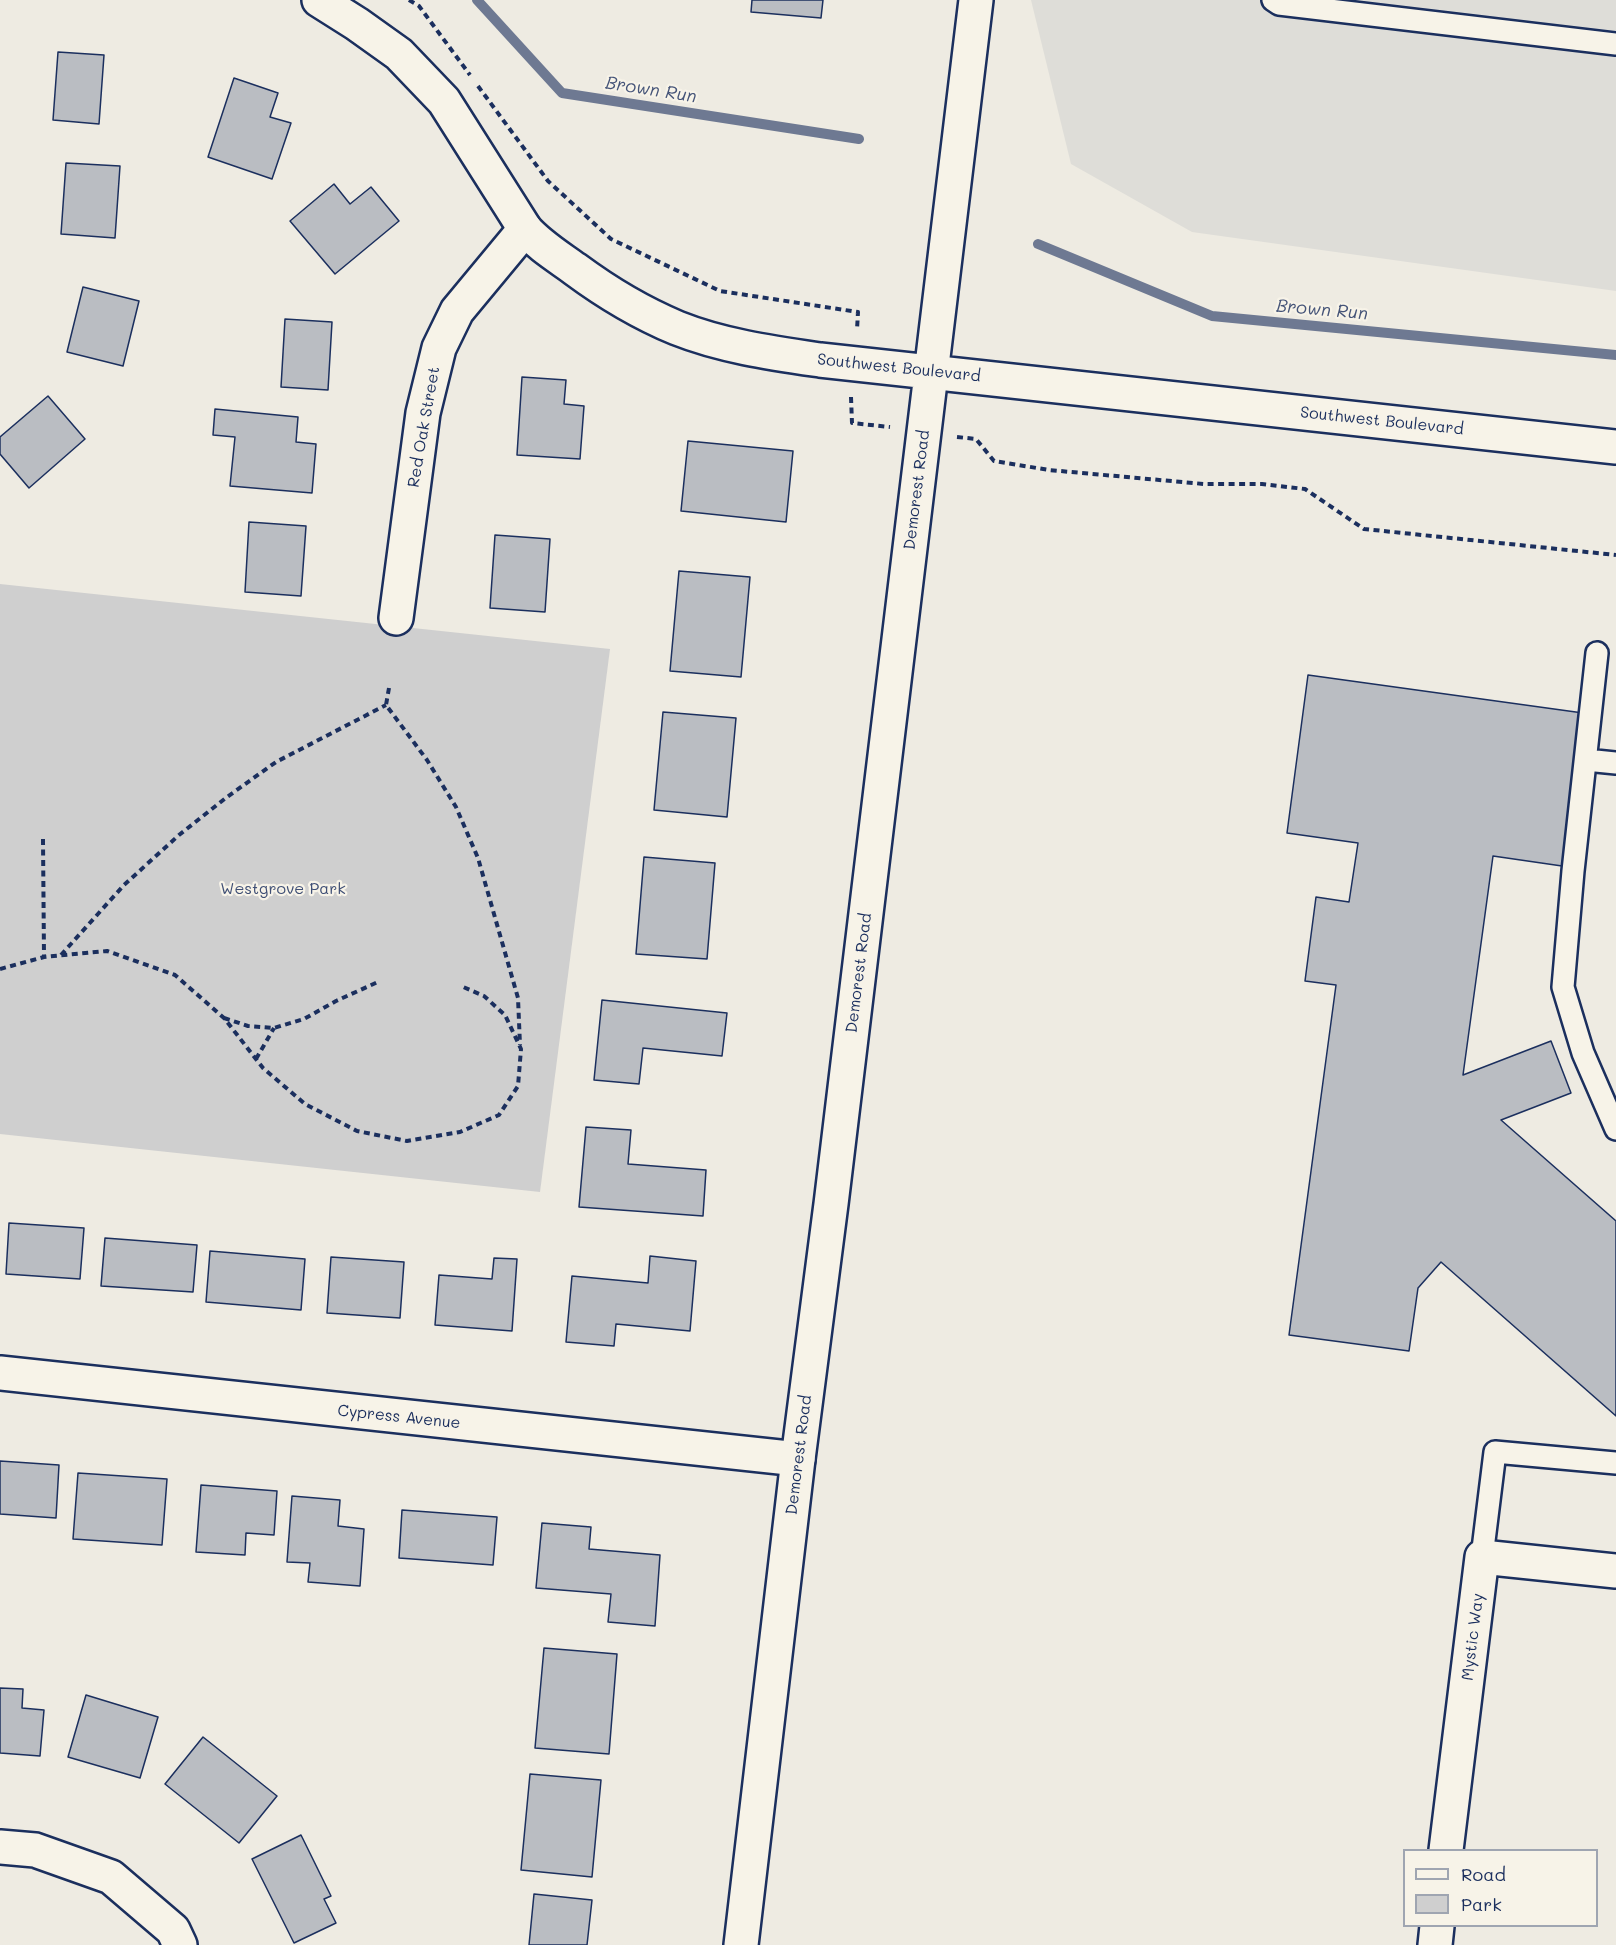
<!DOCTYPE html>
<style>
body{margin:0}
#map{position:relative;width:1616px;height:1945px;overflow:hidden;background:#eeebe2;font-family:Mali,sans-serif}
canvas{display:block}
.legend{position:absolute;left:1403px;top:1849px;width:195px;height:78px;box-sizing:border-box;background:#f7f3e8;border:2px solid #9fa5b1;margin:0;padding:8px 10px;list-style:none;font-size:18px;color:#1b2f5e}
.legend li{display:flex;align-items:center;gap:12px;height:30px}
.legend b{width:30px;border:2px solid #9fa5b1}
</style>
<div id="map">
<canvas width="1616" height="1945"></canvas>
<ul class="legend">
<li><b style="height:8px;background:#f7f3e8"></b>Road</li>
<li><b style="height:16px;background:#cfcfcf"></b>Park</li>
</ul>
</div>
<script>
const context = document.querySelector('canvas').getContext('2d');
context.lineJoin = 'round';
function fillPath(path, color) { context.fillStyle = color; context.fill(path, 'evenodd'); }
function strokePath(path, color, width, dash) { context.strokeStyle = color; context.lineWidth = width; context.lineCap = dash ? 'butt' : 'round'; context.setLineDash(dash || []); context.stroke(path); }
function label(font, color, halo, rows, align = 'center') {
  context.font = font + ' Mali,sans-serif'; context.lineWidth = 4.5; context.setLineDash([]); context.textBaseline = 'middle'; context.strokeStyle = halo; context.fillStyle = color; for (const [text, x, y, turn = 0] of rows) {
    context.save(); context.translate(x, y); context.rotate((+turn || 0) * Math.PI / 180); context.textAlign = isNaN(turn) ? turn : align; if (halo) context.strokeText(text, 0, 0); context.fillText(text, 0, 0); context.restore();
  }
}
fillPath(new Path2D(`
 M1031,0H1616V291L1192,232L1071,164Z`), '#deddd8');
fillPath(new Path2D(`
 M0,584L610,649L540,1192L0,1134Z`), '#cfcfcf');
strokePath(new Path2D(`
 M477,0L562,93L859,139
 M1038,244L1212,316L1616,355`), '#6e7992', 10);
const building = new Path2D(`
 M752,0H823L821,18L751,12Z
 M58,52L104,55L99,124L53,120Z
 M234,78L278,93L270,117L291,123L272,179L208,157Z
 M66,163L120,166L115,238L61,234Z
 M334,184L350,204L371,187L399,221L335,274L290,221Z
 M83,287L139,301L123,366L67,352Z
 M285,319L332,322L328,390L281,387Z
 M522,377L566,380L564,404L584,406L580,459L517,455Z
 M48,396L85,439L29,488L0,454V437Z
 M215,409L298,417L296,442L316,444L312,493L230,486L235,437L213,435Z
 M688,441L793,451L786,522L681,511Z
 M249,522L306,526L301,596L245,592Z
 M495,535L550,539L545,612L490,608Z
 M679,571L750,577L741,677L670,671Z
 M1308,675L1583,713L1562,866L1493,856L1463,1075L1551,1041L1571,1093L1501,1120L1616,1221V1416L1441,1262L1418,1288L1409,1351L1289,1335L1336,985L1305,981L1316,897L1349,902L1358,843L1287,833Z
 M663,712L736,718L727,817L654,810Z
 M644,857L715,863L707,959L636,954Z
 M602,1000L727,1013L722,1056L643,1048L639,1084L594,1080Z
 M586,1127L631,1130L628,1164L706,1170L703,1216L579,1207Z
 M9,1223L84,1228L80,1279L6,1274Z
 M105,1238L197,1245L193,1292L101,1286Z
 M210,1251L305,1259L301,1310L206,1302Z
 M650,1256L696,1261L690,1331L616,1324L614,1346L566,1342L572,1276L648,1283Z
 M331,1257L404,1262L400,1318L327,1313Z
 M494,1258L517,1259L512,1331L435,1325L439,1275L492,1279Z
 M0,1461L59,1465L56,1518L0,1514Z
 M78,1473L167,1479L162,1545L73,1539Z
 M201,1485L277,1491L274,1535L246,1533L245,1555L196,1552Z
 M292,1496L340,1500L338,1526L364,1529L360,1586L308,1582L310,1563L287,1562Z
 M402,1510L497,1517L493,1565L399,1558Z
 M542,1523L591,1527L589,1549L660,1555L655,1626L608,1622L611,1594L536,1588Z
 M544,1648L617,1654L609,1754L535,1748Z
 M0,1688L23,1689L22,1708L44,1710L40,1756L0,1753Z
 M86,1695L158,1717L140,1778L68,1757Z
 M203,1737L277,1796L239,1843L165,1784Z
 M530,1774L601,1780L592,1877L521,1870Z
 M301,1835L331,1896L324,1899L336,1923L294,1943L252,1859Z
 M534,1894L592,1900L587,1945H529Z`);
fillPath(building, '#babdc2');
strokePath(building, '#1b2f5e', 1.5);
const lane = new Path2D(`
 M1273,0L1279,4L1616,44
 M1597,653L1573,871L1563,987L1583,1053L1616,1129
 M1586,760L1616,763
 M1482,1557L1495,1452L1616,1463`);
const street = new Path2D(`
 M396,618L423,413L439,348L457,311L525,229
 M0,1373L798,1459
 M0,1847L35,1850L111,1877L173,1930L180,1945
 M1446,1850L1482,1557L1616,1571
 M1435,1945L1437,1926`);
const secondary = new Path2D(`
 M319,0L357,24L399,54L444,101L525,229C539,245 557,256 575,269C606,292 641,313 677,328C722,346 772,353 820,360L1616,447
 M741,1945L798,1459L831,1204L976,0`);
strokePath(lane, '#1b2f5e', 26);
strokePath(street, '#1b2f5e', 38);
strokePath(secondary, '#1b2f5e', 38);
strokePath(new Path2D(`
 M409,0L419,6L470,75
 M478,86L548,181L611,239L720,291L858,312L857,330
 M851,397L852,423L890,427
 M957,437L976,439L994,461L1049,470L1204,484H1262L1305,489L1364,529L1616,555
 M389,688L386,705L427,760L456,807L478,858L518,998L520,1045
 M43,839L44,957
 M61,955L124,885L179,835L227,797L276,762L386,705
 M0,969L44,957L107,951L175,975L224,1018L263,1068L305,1104L357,1131L407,1141L460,1132L499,1115L518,1086L521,1049L505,1015L484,996L461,986
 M224,1018L248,1026L274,1028L304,1019L336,1001L380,981
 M256,1059L274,1028`), '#1b2f5e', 4, [6, 4.5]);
strokePath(lane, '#f7f3e8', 21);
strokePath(street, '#f7f3e8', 33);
strokePath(secondary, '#f7f3e8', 33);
label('16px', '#1b2f5e', '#f7f3e8', [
 ["Southwest Boulevard",899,368,6],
 ["Southwest Boulevard",1382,421,6],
 ["Red Oak Street",424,427,-80],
 ["Demorest Road",917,490,-83],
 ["Demorest Road",859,973,-83],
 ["Cypress Avenue",399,1417,6],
 ["Demorest Road",799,1455,-83],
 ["Mystic Way",1473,1637,-83]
]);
label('16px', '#3f4f75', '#f7f3e8', [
 ["Westgrove Park",283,889]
]);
label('italic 18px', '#455478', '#f7f3e8', [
 ["Brown Run",651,90,9],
 ["Brown Run",1322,310,5]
]);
</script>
